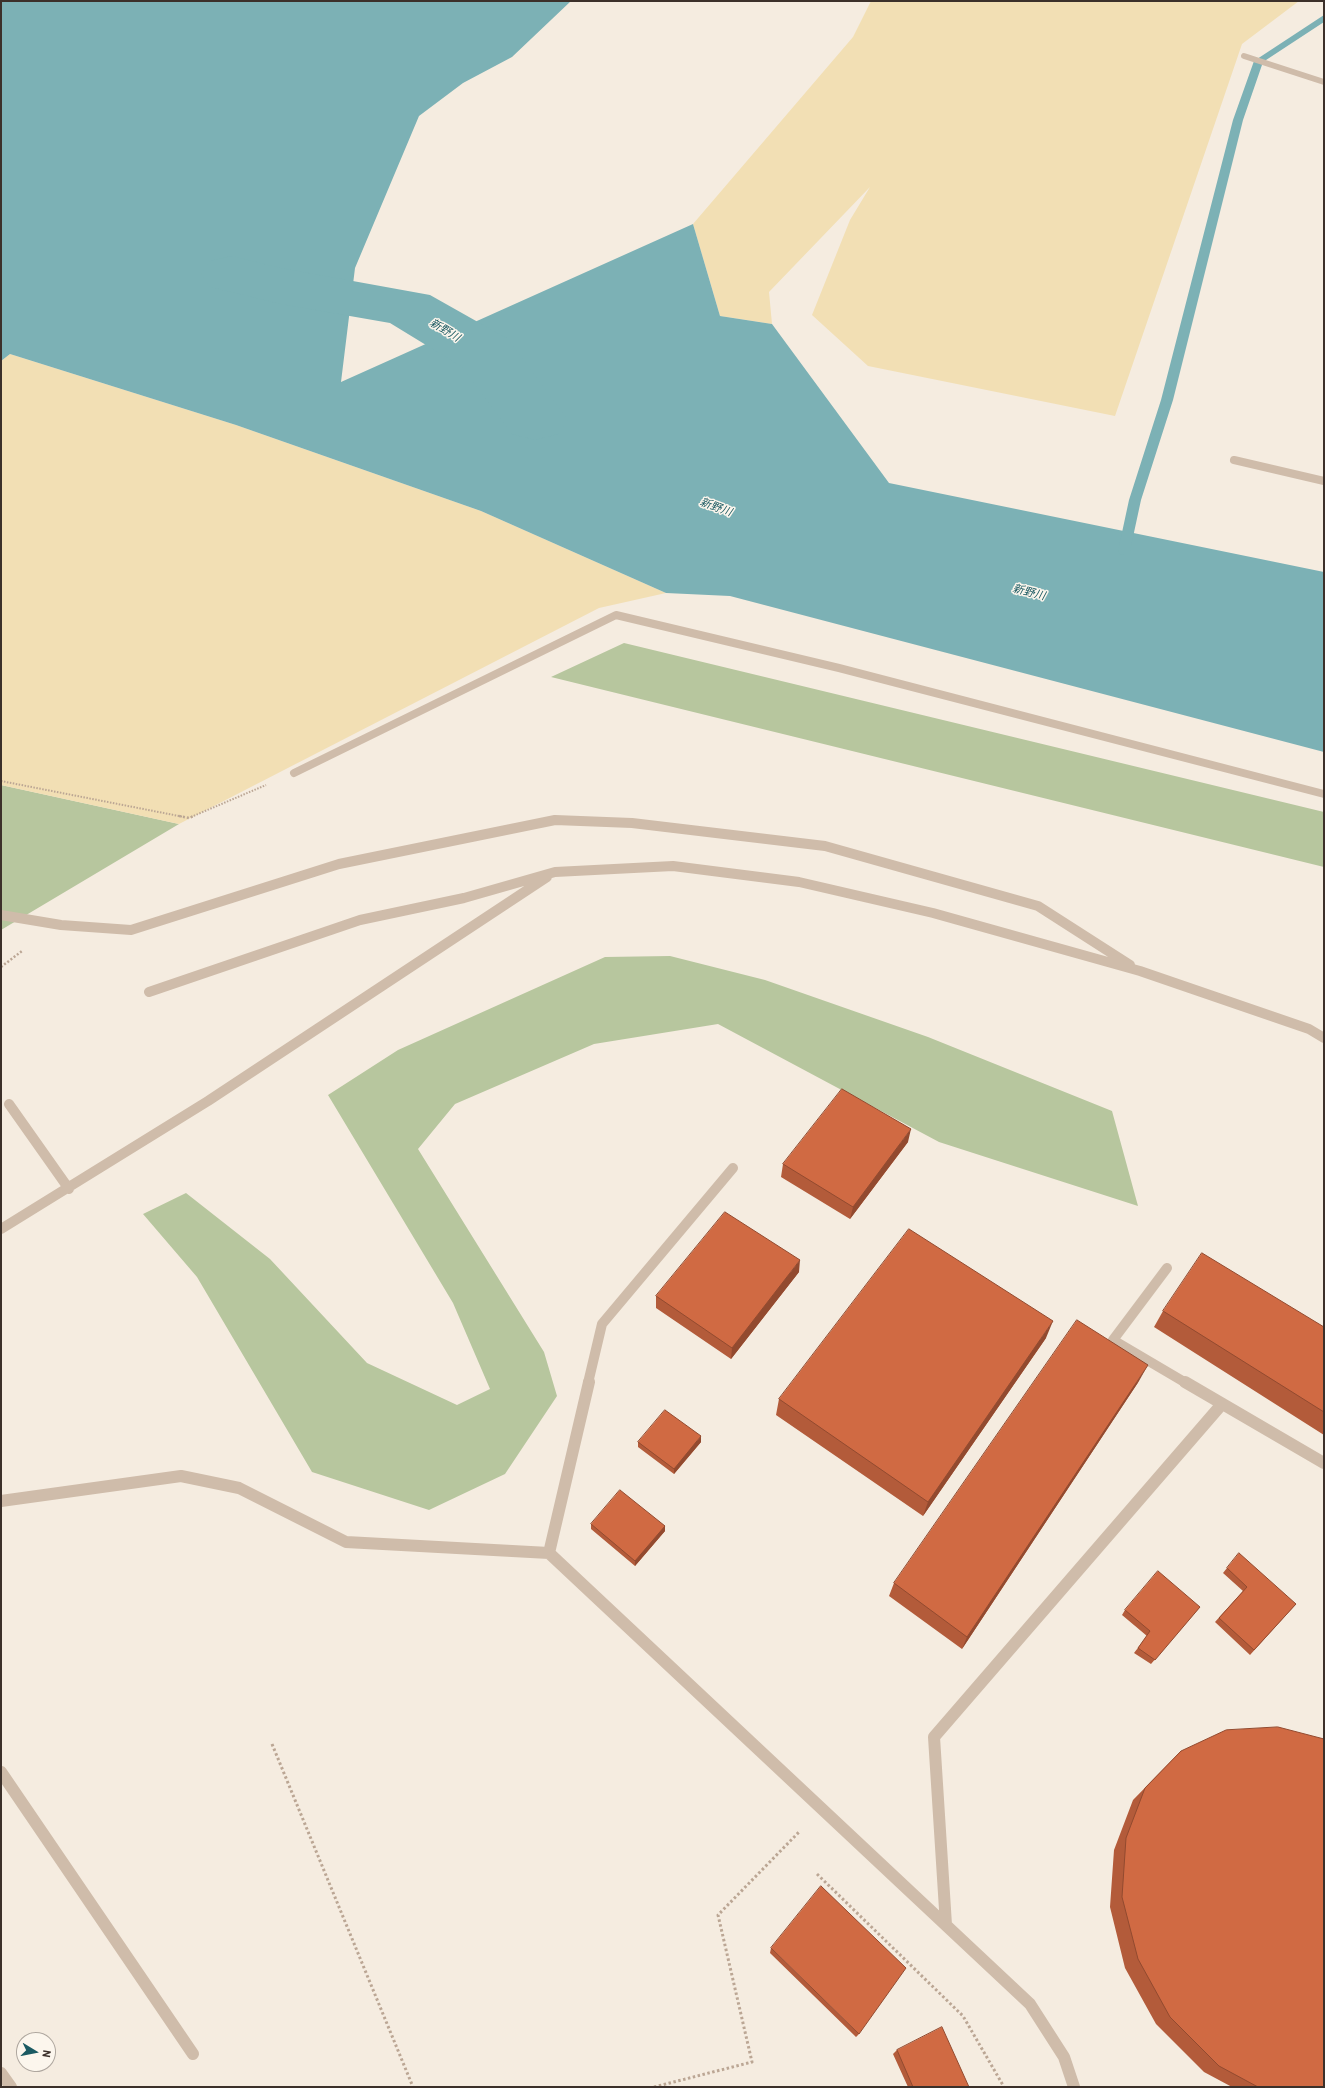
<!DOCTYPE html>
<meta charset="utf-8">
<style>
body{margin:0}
#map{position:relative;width:1325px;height:2088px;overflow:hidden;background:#f5ece0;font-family:Barlow,sans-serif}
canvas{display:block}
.frame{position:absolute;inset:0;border:2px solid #3c302a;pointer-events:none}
.north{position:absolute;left:16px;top:2032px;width:40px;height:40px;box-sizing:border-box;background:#fcf6ed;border:1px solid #afa79f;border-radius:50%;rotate:100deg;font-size:11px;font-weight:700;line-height:16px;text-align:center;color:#3c302a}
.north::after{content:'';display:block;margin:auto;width:14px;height:18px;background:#1b5a62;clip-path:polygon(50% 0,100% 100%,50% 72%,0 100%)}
</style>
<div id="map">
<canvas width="1325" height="2088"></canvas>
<div class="frame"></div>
<div class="north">N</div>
</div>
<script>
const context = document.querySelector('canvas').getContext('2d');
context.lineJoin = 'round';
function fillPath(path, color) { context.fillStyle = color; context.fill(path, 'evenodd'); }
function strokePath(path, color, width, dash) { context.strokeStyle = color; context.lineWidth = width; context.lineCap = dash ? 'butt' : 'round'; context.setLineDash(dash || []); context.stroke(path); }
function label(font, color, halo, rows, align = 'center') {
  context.font = font + ' Barlow,"Noto Sans JP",sans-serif'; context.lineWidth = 3; context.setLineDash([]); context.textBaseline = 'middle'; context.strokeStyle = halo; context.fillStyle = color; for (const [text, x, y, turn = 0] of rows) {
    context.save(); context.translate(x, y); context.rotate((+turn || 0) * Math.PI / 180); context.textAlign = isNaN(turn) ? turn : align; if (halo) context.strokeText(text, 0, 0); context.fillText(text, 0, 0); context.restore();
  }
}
fillPath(new Path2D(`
 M624,643L1324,812V867L551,677Z
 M1,785L179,824L1,930Z
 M670,956L765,980L928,1037L1112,1111L1138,1206L939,1142L718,1024L594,1044L455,1104L418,1149L544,1352L557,1396L505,1474L429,1510L312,1472L197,1277L143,1214L186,1193L270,1259L367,1363L457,1405L490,1389L453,1303L328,1095L398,1050L605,957Z`), '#b7c69e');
fillPath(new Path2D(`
 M871,1H1299L1242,44L1115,416L868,366L812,315L850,220L870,187L769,292L772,324L720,316L693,224L853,37Z
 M10,354L236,425L481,511L666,593L599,608L179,824L1,785V361Z`), '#f2dfb4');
fillPath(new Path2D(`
 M1,1H571L512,57L463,83L419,116L355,268L341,382L693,224L720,316L772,324L889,483L1324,572V752L730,596L666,593L481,511L236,425L10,354L1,361Z`), '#7cb1b5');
fillPath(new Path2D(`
 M1324,15V22L1263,62L1243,120L1173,400L1141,500L1130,551L1124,555L1120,554L1118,551L1129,500L1161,400L1233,120L1254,61Z`), '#7cb1b5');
fillPath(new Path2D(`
 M232,256L281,268L430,295L508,339L568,420L558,434L535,440L512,434L462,367L390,323L281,304L210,287L201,274L210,261Z`), '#7cb1b5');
strokePath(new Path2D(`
 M1,781L184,817
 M191,817L266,785`), '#bba694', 2, [1.5, 1.5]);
strokePath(new Path2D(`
 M179,816L189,818L194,816
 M1,967L22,951`), '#bba694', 2.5, [2, 2]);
strokePath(new Path2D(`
 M272,1744L413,2087
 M817,1874L963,2016L1004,2087
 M654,2087L752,2062L718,1915L799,1832`), '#bba694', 3, [2.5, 2.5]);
strokePath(new Path2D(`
 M1244,56L1324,82`), '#cfbcaa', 6);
strokePath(new Path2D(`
 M1234,460L1324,481
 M294,773L616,615L839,668L1324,794`), '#cfbcaa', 8);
strokePath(new Path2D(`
 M1,915L61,925L131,930L339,864L555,820L632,823L825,846L1038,906L1130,965
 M149,992L360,920L464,898L555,872L673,866L799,882L933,913L1140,971L1309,1029L1324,1038
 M9,1104L69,1189
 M1,1229L208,1101L547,877
 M1167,1268L1113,1340L1186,1383
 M588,1383L602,1324L733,1168`), '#cfbcaa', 10);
strokePath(new Path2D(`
 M1185,1382L1324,1463
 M1,1501L181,1476L239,1488L346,1542L549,1553L1030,2004L1064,2057L1074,2087
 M549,1553L589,1382
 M1,1772L193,2054
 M946,1925L934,1737L1222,1404
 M1,2073L11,2087`), '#cfbcaa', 12);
fillPath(new Path2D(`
 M908,1142L850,1219L781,1177L783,1164Z
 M799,1272L731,1359L656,1308V1296Z
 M1163,1311L1324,1327V1435L1154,1327Z
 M1046,1338L923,1516L776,1415L779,1399Z
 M1139,1381L962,1649L889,1596L894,1583Z
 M638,1442H701L674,1474L638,1447Z
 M591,1524L665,1526V1531L635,1566L591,1529Z
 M1227,1568L1296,1604L1250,1655L1215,1622L1243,1591L1223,1573Z
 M1200,1607L1151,1664L1134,1653L1147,1636L1122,1615L1125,1610Z
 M1181,1751L1324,2087H1232L1204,2072L1156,2024L1125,1968L1110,1907L1114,1850L1133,1800Z
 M771,1948L859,2034L856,2037L770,1953Z
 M897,2050L969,2087H908L893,2054Z`), '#b35b3a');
fillPath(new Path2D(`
 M911,1129L908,1142L850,1219L853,1207Z
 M800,1260L799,1272L731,1359L732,1348Z
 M1053,1321L1046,1338L923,1516L928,1502Z
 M1148,1365L1139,1381L962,1649L967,1637Z
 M701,1436V1442L674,1474V1469Z
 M665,1526V1531L635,1566V1561Z`), '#924a2f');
const building = new Path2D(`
 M842,1089L911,1129L853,1207L783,1164Z
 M725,1212L800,1260L732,1348L656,1296Z
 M909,1229L1053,1321L928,1502L779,1399Z
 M1202,1253L1324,1327V1412L1163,1311Z
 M1077,1320L1148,1365L967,1637L894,1583Z
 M665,1410L701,1436L674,1469L638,1442Z
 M620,1490L665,1526L635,1561L591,1524Z
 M1239,1553L1296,1604L1254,1650L1219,1618L1247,1587L1227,1568Z
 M1158,1571L1200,1607L1155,1660L1138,1648L1150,1631L1125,1610Z
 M1278,1727L1324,1739V2087H1258L1219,2066L1170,2017L1138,1959L1122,1897L1126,1838L1145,1788L1181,1751L1226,1730Z
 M821,1886L906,1968L859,2034L771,1948Z
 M942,2027L969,2087H913L897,2050Z`);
fillPath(building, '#d06a43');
strokePath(building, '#924a2f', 1);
label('italic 11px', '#1b5a62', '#fcf6ed', [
 ["新野川",445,330,31],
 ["新野川",716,507,20],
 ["新野川",1029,592,14]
]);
</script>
